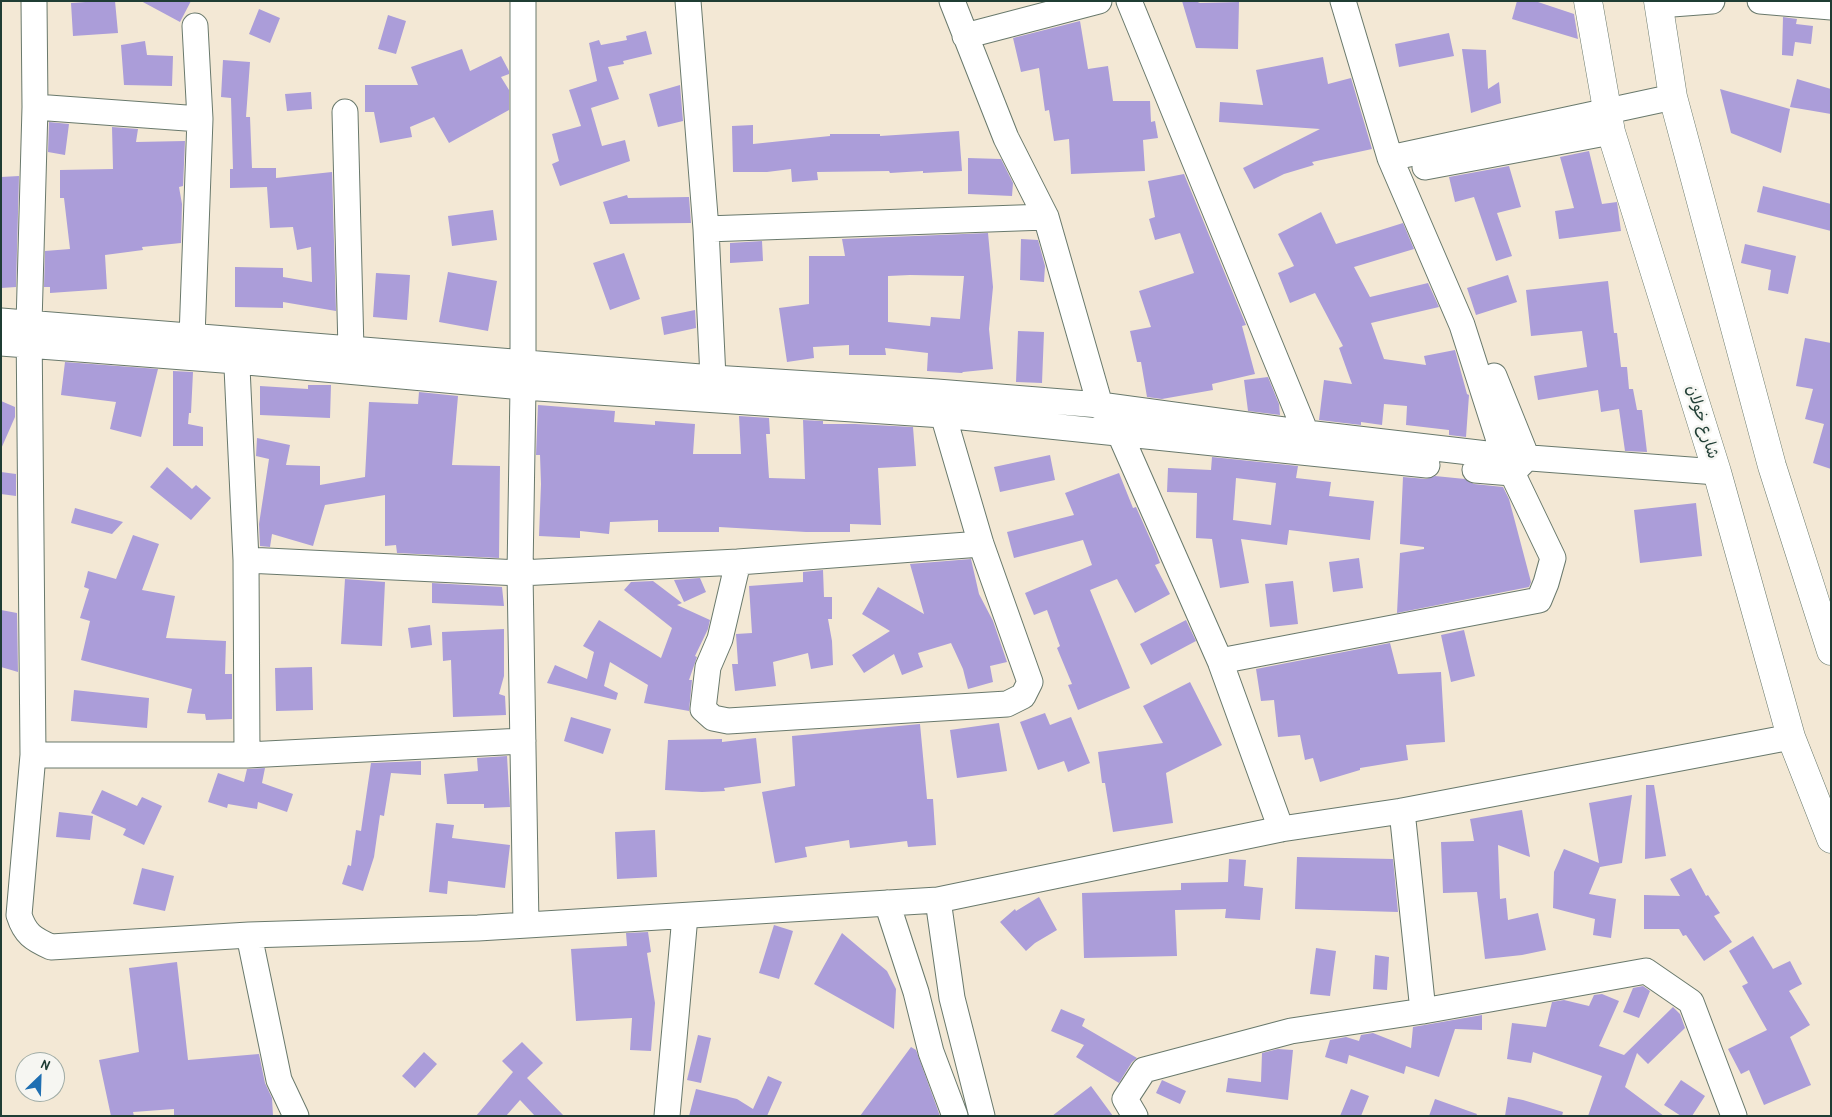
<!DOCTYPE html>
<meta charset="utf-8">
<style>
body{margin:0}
#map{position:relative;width:1832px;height:1117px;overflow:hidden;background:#f3e8d5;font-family:"Patrick Hand",sans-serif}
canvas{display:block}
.frame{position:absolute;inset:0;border:2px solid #1f3d34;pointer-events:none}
.north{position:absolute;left:15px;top:1052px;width:50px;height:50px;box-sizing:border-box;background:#f6f6f2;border:1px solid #a0aca6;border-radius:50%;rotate:24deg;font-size:14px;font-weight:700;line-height:20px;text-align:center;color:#1f3d34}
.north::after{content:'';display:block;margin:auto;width:18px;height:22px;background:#1f6fb2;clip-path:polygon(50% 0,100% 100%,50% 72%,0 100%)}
</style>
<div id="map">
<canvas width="1832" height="1117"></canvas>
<div class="frame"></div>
<div class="north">N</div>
</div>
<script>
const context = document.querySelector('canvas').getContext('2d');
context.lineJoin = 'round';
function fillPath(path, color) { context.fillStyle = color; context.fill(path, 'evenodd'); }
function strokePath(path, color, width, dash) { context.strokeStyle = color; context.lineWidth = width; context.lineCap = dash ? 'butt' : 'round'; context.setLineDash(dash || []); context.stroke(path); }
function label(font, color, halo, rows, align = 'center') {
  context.font = font + ' "Patrick Hand","Playpen Sans Arabic",sans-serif'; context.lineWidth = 5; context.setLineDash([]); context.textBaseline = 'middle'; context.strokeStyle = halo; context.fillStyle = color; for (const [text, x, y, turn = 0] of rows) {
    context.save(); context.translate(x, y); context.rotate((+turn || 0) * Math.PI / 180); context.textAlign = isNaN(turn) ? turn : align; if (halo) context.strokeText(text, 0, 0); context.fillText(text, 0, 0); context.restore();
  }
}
fillPath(new Path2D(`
 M100,1H115L118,33L73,36L71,3Z
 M141,1H191L180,22Z
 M1182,1H1195L1200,3L1239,2L1238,49L1196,48Z
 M1517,1H1535L1574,14L1578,39L1512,19Z
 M259,9L280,18L270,43L249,34Z
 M388,15L406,21L396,54L378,49Z
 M1783,17L1797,19L1796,24L1813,26L1811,44L1795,42L1793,56L1782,55Z
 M1080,21L1088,69L1108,66L1113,101H1150L1151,122L1155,121L1158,138L1143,140L1145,171L1071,174L1069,139L1054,141L1049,110L1045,111L1039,68L1021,72L1013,38Z
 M646,31L652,54L623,61L624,64L608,67L619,99L591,108L602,146L625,140L630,161L560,186L552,164L559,161L552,134L581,126L569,90L597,81L589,43L599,40L601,45L627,40L626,36Z
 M1449,33L1454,56L1399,67L1395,44Z
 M145,41L147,55L173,56L172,86L124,85L121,45Z
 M462,49L470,71L501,56L509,71V74L501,77L509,90V110L449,143L434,117L410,127L412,137L380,143L374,112H365V85H418L411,67Z
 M1462,49L1486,50L1488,89L1499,82L1501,103L1471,113Z
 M1323,57L1328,84L1351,78L1372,149L1312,162L1314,165L1284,174L1254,189L1243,168L1320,129L1219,122L1220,102L1263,105L1256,70Z
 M223,60L250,62L246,117H250L252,168H276V178L332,172L336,311L283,302V308L235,307V267L283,268V277L312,282L311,247L297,250L293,227L270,228L267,187L230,188V169H233L231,98L221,97Z
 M1797,79L1831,89V114L1790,107Z
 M680,85L683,121L658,127L649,94Z
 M1720,89L1790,109L1781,153L1731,133Z
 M311,92L312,109L287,111L285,94Z
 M49,122L69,124L65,155L48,152Z
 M753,125V144L830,136V134H880V136L959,131L962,171L923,173V171L890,173L889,171L817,172L818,180L792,182L791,169L767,172H733L732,126Z
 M112,127L138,129L136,142L185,141L183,186L179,187L182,204L181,243L142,247L143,250L105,255L107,289L50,293V287H44L45,251L70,249L64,198H60V170L113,169Z
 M1589,151L1602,204L1617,202L1621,231L1559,239L1555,211L1574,208L1560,157Z
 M968,158L1001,159L1013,183L1012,196L968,194Z
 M1509,166L1521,207L1497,213L1512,256L1496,261L1474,197L1455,202L1449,177Z
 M1184,174L1246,325L1242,326L1255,374L1212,384L1213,390L1162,399L1147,397L1141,362H1137L1130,331L1151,327L1139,291L1194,273L1180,233L1155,240L1149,219L1155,217L1148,181Z
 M19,176L16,287L1,288V177Z
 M1763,186L1831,204V231L1757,212Z
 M627,195L628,198L689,197L691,223L610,224L603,202Z
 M493,210L497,240L452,246L448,216Z
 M1321,212L1336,244L1403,223L1414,249L1354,267L1370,297L1428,283L1439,307L1371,323L1384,359L1426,365L1424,356L1455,350L1467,394L1469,395L1466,437L1449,435V430L1406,425L1407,406L1384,404L1382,425L1361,422V425L1319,420L1324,380L1352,384L1339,348L1343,346L1315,293L1290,303L1278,273L1294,266L1278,234Z
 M988,233L993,287L989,329L993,369L963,372L962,373L927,371L928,353L885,348L886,355H849V345L813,347L814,358L787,362L779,308L809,304V256H845L842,239ZM910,275L964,276L960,319L931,317L930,326L888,322V276Z
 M1021,239L1038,240L1045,266L1044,282L1020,280Z
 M762,241L763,261L730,263V243Z
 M1745,244L1796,256L1788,294L1768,290L1771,270L1741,263Z
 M624,253L640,299L610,310L593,263Z
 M448,272L497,281L488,331L439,322Z
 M376,273L410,275L407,320L373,317Z
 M1508,275L1517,302L1476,315L1467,288Z
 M1608,281L1614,333H1617L1621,367H1627L1629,389H1633L1637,410H1642L1647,452L1625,451L1619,409L1601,412L1598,390L1538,400L1534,376L1587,367L1582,331L1531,336L1526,290Z
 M695,310L696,328L664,335L661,317Z
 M1018,331L1044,332L1042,383L1016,382Z
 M1805,338L1831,343V469L1813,463L1824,424L1805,419L1813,389L1796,386Z
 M65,362L158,369L141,437L110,429L116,402L61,395Z
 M173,371L193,372L191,413H189L188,424L203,427V446H173Z
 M1268,377L1279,404L1280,415L1248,411L1244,380Z
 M308,385H331L330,418L260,415V386L308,389Z
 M419,392L458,396L452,465L500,466L499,558L397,553L396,545L385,546V495L325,505L313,546L272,534L270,547L260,546L259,524L269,459L256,456L257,438L290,445L286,465L320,466V485L365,477L369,402L418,404Z
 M1,401L15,407V417L1,449Z
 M538,405L615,411L614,422L655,425V421L695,424L693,454H741L739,416L769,418L770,434H766L769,478L805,479L803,420L823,421V424H855L913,427L916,466L878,468L881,525L850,524V532H806L719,527V532H658V520L610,522L609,534L580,531V538L539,536L541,484L540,455H536Z
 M1050,455L1055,480L1000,492L994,467Z
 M1212,457L1298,466L1296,478L1331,482L1329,496L1374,501L1370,540L1289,530L1287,545L1241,539L1249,583L1220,588L1212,539L1196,538L1197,493L1167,492L1168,468L1211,470ZM1236,478L1276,483L1271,525L1233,520Z
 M167,467L192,489L196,485L211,498L191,520L150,487Z
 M1,472L16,474V496L1,494Z
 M1119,473L1133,508L1136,507L1156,552L1160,563L1155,565L1170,594L1135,613L1117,579L1090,590L1130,688L1078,710L1068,685L1072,684L1057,648L1060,646L1047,610L1034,615L1025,593L1092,565L1083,540L1014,558L1007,532L1074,515L1065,493Z
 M1435,476L1465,479L1474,484L1503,487L1509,499L1531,582L1529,587L1397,613L1400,553L1424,549V547L1400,544L1403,477L1426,479Z
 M1696,503L1702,556L1640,563L1634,510Z
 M75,508L123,522L112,534L71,523Z
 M133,535L159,544L142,590L175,596L166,638L226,641L225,674H232V719L206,720L205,714L187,713L192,689L81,660L90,621L80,618L89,589L84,587L88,571L116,579Z
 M1359,558L1363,588L1333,592L1329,562Z
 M971,559L979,594L993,621L1007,662L990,666L993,682L968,689L963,669L951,643L918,653L923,667L902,675L894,654L864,673L852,655L890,631L862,614L878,587L924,614L910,564Z
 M823,570L824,597H832V619H828L832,641L833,665L811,669L808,653L773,662L776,686L735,691L732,664H738L736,634L752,633L749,586L803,582V572Z
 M700,578L706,592L684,602L674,580Z
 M345,579L385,582L382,646L341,644Z
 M653,581L682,603L677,605L710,620L708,629L695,656L697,657L689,680H692L689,711L644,703L648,685L610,662L604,686L618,693L616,700L547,683L555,665L587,679L594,652L583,646L599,620L661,658L672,628L624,590L631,582Z
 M1293,581L1298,624L1270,627L1265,584Z
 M432,583L502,587L504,606L432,603Z
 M1,610L17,613L18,672L1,667Z
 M1186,620L1196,641L1151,665L1140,644Z
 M430,625L432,645L411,648L408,628Z
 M504,629V676L499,694L505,696L506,715L453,717L451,660L443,661L442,632Z
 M1464,630L1475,676L1451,682L1441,635Z
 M1390,643L1398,674L1441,672L1445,742L1406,745L1408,760L1360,768V770L1320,782L1313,758L1305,760L1300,735L1278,737L1274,700L1261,701L1256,669Z
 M312,667L313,710L276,711L275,668Z
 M1190,682L1222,745L1166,773L1173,823L1113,832L1105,783H1102L1098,752L1163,743L1143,706Z
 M74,690L149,698L147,728L71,721Z
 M1045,713L1050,725L1071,717L1090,763L1068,772L1064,761L1038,770L1020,722Z
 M571,717L611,729L603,754L564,741Z
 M999,723L1007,771L957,778L950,730Z
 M920,724L927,799H933L936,845L908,847L907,841L850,848L849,840L805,847L807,857L775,863L762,792L795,786L792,736Z
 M756,738L761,783L724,788L725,791L702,792L665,790L668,740L722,739V742Z
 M507,756L510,807L484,808V804H447L444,774L478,771L477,758Z
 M421,761V775L391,773L384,816L380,815L374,857L363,891L342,884L348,865L351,866L356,830L361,831L371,763Z
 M265,768L262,783L293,794L287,812L258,802L257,809L228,804L227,808L208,802L218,773L244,782L247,769Z
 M1646,785H1654L1666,856L1645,859Z
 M102,790L137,806L142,797L162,806L144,845L123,835L126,829L91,813Z
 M1632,795L1622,863L1600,867L1589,894L1616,899L1611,938L1593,935L1595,919L1553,908L1554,872L1564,849L1599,863L1589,803Z
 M1522,810L1530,857L1498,845L1500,899L1506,898L1508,920L1538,913L1546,950L1522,955L1485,959L1477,892L1443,893L1441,842L1474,841L1470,819Z
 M59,812L93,816L90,840L56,837Z
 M436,823L454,825L452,838L510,845L505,888L448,881L447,894L429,892Z
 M655,830L657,877L617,879L615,832Z
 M1297,857L1393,859L1398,912L1295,909Z
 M1229,859L1246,860L1244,886L1263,888L1260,920L1225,918L1226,909L1175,910L1177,956L1084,958L1082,893L1181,890V883L1228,882Z
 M142,868L174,876L165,911L133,904Z
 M1691,868L1706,896L1708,895L1720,913L1714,916L1732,942L1704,961L1686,935L1683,936L1679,929H1644V895L1680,896L1670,879Z
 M1039,897L1057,930L1035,943L1026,951L1000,922L1015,909L1016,911Z
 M774,925L793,931L779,979L759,973Z
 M648,932L651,952L647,953L655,1003L651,1051L630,1050L632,1018L576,1021L571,949L627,946L626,933Z
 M842,933L887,971L896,989L894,1029L814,984Z
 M1753,936L1773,969L1790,961L1802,984L1789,991L1810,1025L1790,1037L1811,1085L1764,1105L1749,1070L1741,1074L1728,1049L1767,1030L1742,986L1748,983L1729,951Z
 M1316,948L1336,951L1330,996L1310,994Z
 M1375,955L1389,957L1387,990L1373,989Z
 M177,962L188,1060L259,1054L265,1083L272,1098L273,1116H174V1109L133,1112L134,1116H111L99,1060L139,1052L129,968Z
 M1643,986L1650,991L1639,1018L1623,1012L1633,988Z
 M1602,994L1619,1001L1599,1046L1624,1055L1673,1007L1680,1014L1685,1028L1648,1064L1637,1053L1625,1087L1664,1116H1588L1602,1076L1533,1052L1531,1063L1507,1059L1512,1023L1546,1027L1552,1002L1564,1000L1589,1006L1594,995Z
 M1061,1009L1085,1019L1082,1026L1137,1058L1132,1062L1119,1083L1076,1057L1084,1045L1051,1031Z
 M1482,1015V1030L1455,1029L1439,1077L1406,1066L1404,1074L1349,1055L1347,1064L1325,1057L1330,1040L1346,1037L1359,1041L1361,1035L1373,1033L1411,1048L1413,1027Z
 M698,1035L711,1038L701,1083L687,1080Z
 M522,1042L543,1063L527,1078L564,1116H535L520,1100L506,1116H476L513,1072L502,1061Z
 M911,1047L916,1050L940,1116H860Z
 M1278,1049L1293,1050L1288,1100L1226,1092L1228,1078L1261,1082L1262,1053Z
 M424,1052L437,1064L415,1088L402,1076Z
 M768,1076L782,1082L767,1116H689L696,1089L737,1099L753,1109Z
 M1162,1080L1186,1091L1180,1104L1156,1093Z
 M1681,1080L1705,1096L1692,1116H1681L1664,1105Z
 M1091,1086L1113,1116H1052Z
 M1351,1089L1369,1096L1361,1116H1340Z
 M1508,1097L1523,1100L1563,1112L1562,1116H1505Z
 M1435,1099L1477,1114L1476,1116H1429Z`), '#ab9dd9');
const minor = new Path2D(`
 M34,1L35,107L29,324L33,755L19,915C25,934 33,939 51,947L249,935L478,928L938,900L1281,829L1402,811L1791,737
 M523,1V387L520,573L526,925
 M688,1L706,229L713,378
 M952,1L1006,138L1046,217L1100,405L1119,432L1220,661L1281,829
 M1129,1L1306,433
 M1343,1L1390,158
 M1760,1L1831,7
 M1659,5L1712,1
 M195,26L200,119
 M965,36L1099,1
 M35,107L200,119L192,337
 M345,112L351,350
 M1425,167L1611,132
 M706,229L1046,217
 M1,321L713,378L937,392L1100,405L1306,433L1504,456L1462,325L1390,158L1673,97
 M1,343L236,361L523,387L943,415L1427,465
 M236,346L246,560
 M939,401L981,544L1030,682L1023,696L1007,704L728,721L713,718L703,709L708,667L720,639L738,562L981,544
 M1475,470L1512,473L1527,458L1494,376
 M1220,661L1539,600L1546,583L1553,558L1504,456L1717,472
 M33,755H247L246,560L520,573L738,562
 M247,755L523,741
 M1402,811L1423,1011
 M938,900L952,998L982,1116
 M887,903L916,992L931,1052L955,1116
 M249,935L279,1080L296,1116
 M667,1116L685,916
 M1135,1116L1125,1099L1144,1070L1291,1031L1423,1011L1646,971L1691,1002L1734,1116`);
const major = new Path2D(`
 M1588,1L1611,132L1717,472L1791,737L1831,839
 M1658,1L1673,97L1772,466L1831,651`);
strokePath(minor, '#69796c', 27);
strokePath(major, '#69796c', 29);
strokePath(minor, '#fff', 25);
strokePath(major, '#fff', 28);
label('16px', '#1f3d34', '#f6f6f2', [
 ["شارع خولان",1702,422,73]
]);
</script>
